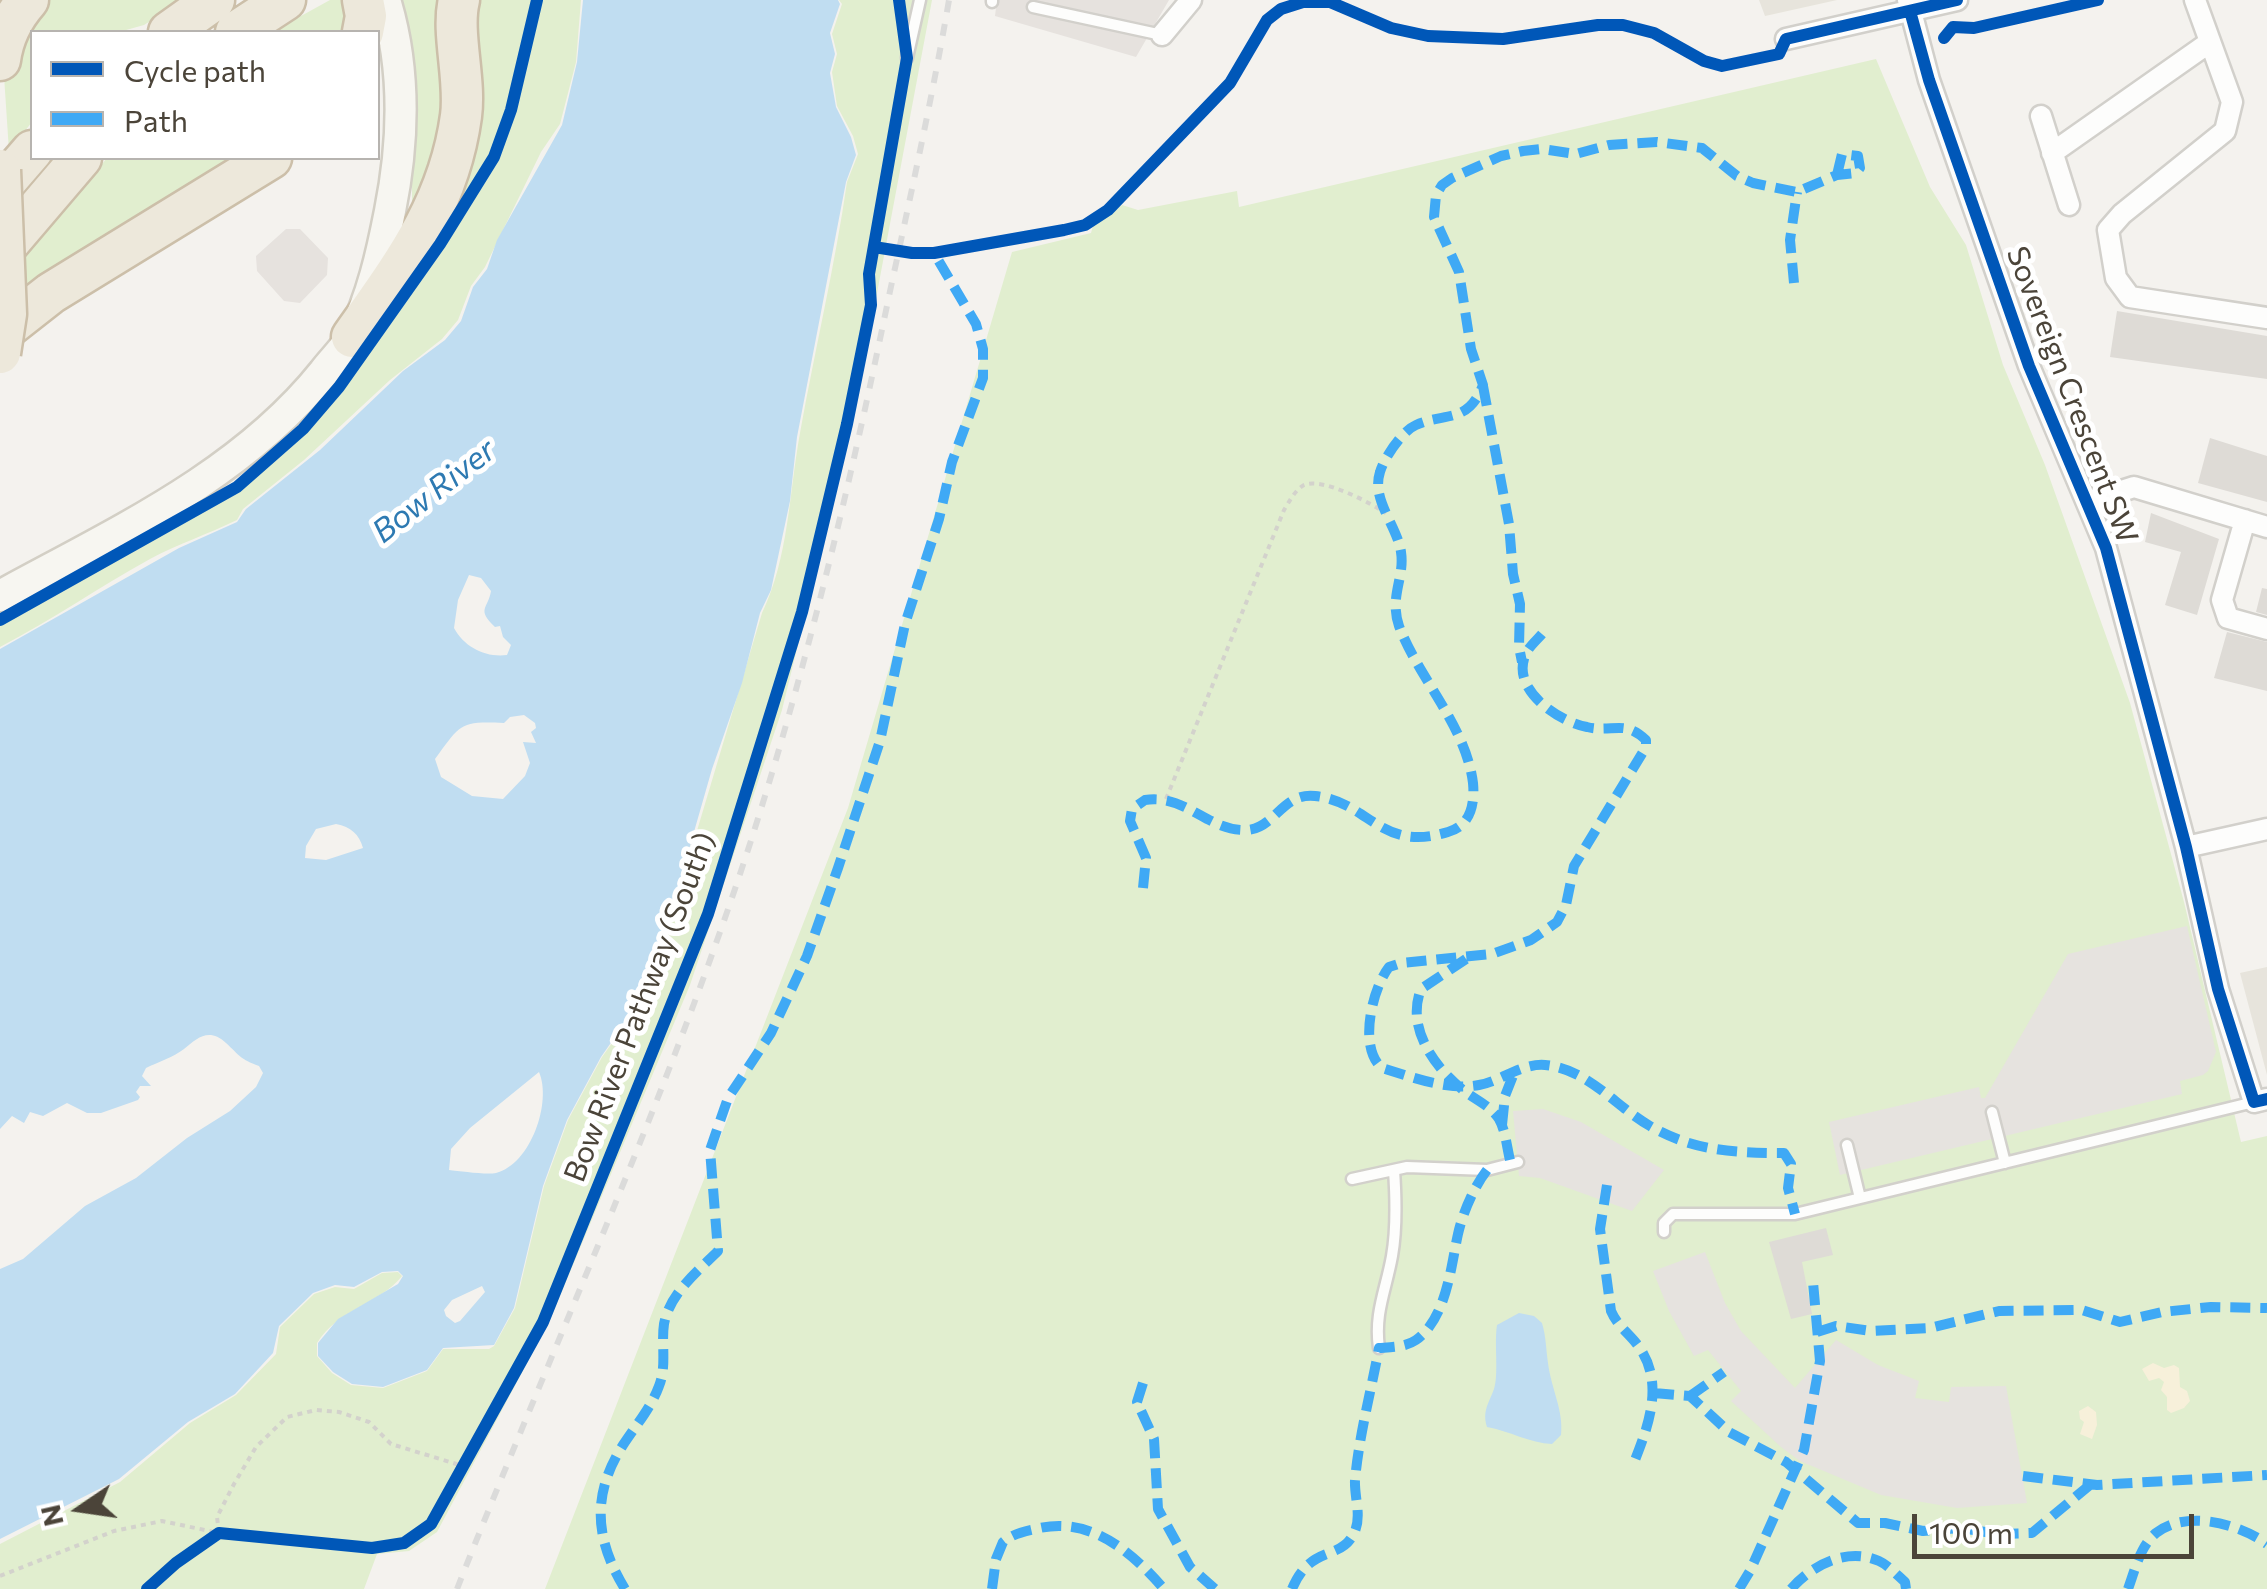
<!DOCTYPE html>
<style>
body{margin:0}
#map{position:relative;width:2267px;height:1589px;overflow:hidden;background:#f4f2ee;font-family:Commissioner,sans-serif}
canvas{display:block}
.legend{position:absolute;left:30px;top:30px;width:350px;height:130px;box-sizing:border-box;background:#fff;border:2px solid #b7b4b0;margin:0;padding:12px 18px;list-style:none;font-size:30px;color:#4b4439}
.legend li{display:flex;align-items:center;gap:20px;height:50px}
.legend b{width:50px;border:2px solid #b7b4b0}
.north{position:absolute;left:30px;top:1459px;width:100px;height:100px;-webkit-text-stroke:8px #fff;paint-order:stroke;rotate:257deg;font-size:28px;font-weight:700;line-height:40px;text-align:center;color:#4b4439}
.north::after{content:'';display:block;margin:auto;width:35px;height:45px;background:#4b4439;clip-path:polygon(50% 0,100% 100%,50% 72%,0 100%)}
.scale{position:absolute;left:1912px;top:1514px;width:282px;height:45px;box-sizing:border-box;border:5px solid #4b4439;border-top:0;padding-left:12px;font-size:30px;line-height:35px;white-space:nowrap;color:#4b4439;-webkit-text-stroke:8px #fff;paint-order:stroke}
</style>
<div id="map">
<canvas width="2267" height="1589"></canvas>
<ul class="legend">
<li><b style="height:12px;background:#0057b8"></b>Cycle path</li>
<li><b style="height:12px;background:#3fa9f5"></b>Path</li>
</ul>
<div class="north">N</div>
<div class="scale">100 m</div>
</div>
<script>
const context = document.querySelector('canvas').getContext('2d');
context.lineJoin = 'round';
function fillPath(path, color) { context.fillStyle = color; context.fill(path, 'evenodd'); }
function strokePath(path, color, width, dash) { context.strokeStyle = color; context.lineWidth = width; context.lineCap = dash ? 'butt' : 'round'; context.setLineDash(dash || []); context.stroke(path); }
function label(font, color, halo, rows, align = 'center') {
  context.font = font + ' Commissioner,sans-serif'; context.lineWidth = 10; context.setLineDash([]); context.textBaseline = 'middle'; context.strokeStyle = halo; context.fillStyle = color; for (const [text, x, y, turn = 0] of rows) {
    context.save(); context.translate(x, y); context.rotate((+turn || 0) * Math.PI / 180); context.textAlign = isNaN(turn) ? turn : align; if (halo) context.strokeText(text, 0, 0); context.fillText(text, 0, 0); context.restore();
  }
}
fillPath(new Path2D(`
 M1759,0H1837L1765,16Z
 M2267,967V1075L2240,973Z`), '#e7e4dc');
fillPath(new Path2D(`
 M997,0H1169L1136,57L995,16Z
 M286,229H300L328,258L327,275L300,303L284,301L257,271L256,256Z`), '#e6e2de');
fillPath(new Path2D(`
 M46,0H184L144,25L119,32H32V122L9,151L4,76Z
 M330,0H356V32H272Z
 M396,0H452L450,89L412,237V105Z
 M471,0H581L576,62L560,124L541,152L485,267L471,286L458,320L442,339L390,380L304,460L243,509L237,520C208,534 178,544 150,559C99,587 52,620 0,647V618L138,547L222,497L302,431L365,359L400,306L398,290L438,223Z
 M839,0H932L853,421L782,710L690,985L550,1320L437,1532L409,1551L377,1554L364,1589H0V1544L120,1482L190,1423L236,1395L276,1354L280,1327L314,1294L335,1287L354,1289L382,1273L398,1272L402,1276C380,1304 338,1309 317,1343V1356L332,1373L351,1385L383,1388L427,1371L443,1349H489L494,1346L515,1308L544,1186L568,1120L602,1057L634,1012L646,974L656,968L762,613C789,557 789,493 800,433C815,349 835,266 847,182L858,154L853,136L837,106L832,72L837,54L832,34L842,4Z
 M1876,59L1930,187L1966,245L2003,365L2045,465L2130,703L2184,902L2241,1142L2267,1136V1589H545L848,808L1012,252L1091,233L1093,226L1122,205L1138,210L1237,191L1239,207Z
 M107,158H255L16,312L12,272Z`), '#e1eecf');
fillPath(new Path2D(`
 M2153,1363L2164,1368L2174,1365L2179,1368L2180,1387L2187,1391L2190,1401L2184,1408L2171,1413L2167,1410V1397L2161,1390L2164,1382L2159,1378L2149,1381L2142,1369Z
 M2088,1406L2096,1412L2097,1425L2092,1439L2080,1434L2084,1422L2080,1419L2079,1411Z`), '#f7f0da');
fillPath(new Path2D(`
 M2187,926L2216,1052L2208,1071L2203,1075L2180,1081L2182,1094L1840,1175L1829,1122L1979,1087L1981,1098H1985L2068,954Z
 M1543,1109L1581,1122L1664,1170L1632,1211L1540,1178L1519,1176L1513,1111Z
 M1705,1252L1725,1303L1741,1331L1795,1388L1836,1340L1878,1365L1919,1381L1915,1398L1949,1402L1951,1387L2006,1386L2027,1503L1957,1508L1881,1495L1800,1461L1781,1447L1731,1401L1741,1391L1708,1350L1694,1356L1669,1311L1653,1271Z`), '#e6e3df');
fillPath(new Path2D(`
 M583,0H838L840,4L830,33L835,54L830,73L836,107L851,137L856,155L846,182L797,437L790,501L771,590L760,613L742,683L712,769L655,968L645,974L633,1011L601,1057L567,1120L543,1186L514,1308L494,1345L443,1348L427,1370L383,1387L352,1384L333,1372L318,1356V1343L338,1319L398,1284L403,1276L398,1271L382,1272L354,1287L335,1285L313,1293L279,1326L273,1353L235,1394L188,1422L119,1479L0,1539V1269L23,1259L85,1206L136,1178L187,1138L230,1111L256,1087L263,1073L259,1066C240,1059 240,1056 226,1043C209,1027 197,1038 184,1049C174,1057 158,1062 146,1068L142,1076L151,1086H140L136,1092L140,1097L138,1100L101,1113H87L67,1103L43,1116L30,1112L24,1123L12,1116L0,1129V649L179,548L237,522L246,509L320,450L403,371L445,340L461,321L473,287L487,269L497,240L562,125L577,62ZM469,575L481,578L491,591C488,609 476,609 495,627L500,626L503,637L511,645L507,655C486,658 464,647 454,628L458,600ZM524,715L535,723L536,728L531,732L536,743L523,742L530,763L525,776L503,799L472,796L441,777L435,759C461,724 459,721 504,723L510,717ZM336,824C351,827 359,834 363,848L326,860L305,858L306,846L316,829ZM539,1072C552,1102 531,1164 496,1173C486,1175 460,1171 449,1170L451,1149L470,1128ZM482,1286L485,1292L460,1321L455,1323L446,1316L444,1310L452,1300Z
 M1519,1313L1534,1316L1542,1323C1546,1336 1546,1349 1548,1363C1551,1388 1564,1411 1561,1435L1552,1444C1530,1443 1509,1431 1487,1427C1482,1411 1489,1403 1494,1389C1499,1374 1494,1344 1497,1325Z`), '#c0ddf1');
fillPath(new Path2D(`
 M2117,311L2267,336V379L2110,357Z
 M2210,438L2267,456V502L2198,483Z
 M2151,513L2219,539L2197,615L2165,605L2181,552L2145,542Z
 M2262,588L2267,589V615L2256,612Z
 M2227,632L2267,642V691L2214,678Z
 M1826,1228L1833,1255L1802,1262L1812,1314L1791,1319L1769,1242Z`), '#dedbd6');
const service = new Path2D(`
 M992,2V0
 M1033,7L1162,35
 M907,58L920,0
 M1992,1112L2005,1163
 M1847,1145L1860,1198
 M1352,1179L1407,1167L1487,1170L1518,1162
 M1664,1232V1223L1673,1214H1795L2254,1102
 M1379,1348C1374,1313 1386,1290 1392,1256C1397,1228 1396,1199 1394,1170`);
const minor = new Path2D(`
 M1908,0L1929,80L2029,366L2106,548L2186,847L2218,989L2254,1102L2267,1099
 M2195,0L2232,102L2225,131L2122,214L2108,230L2116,278L2130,297L2267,318
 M1162,35L1191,0
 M1786,39L1957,0
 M2041,116L2069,205
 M2052,153L2210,42
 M2087,502L2134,487L2267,527
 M2245,520L2222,600L2228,618L2267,629
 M2186,847L2267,829`);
const secondary = new Path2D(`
 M0,596C115,533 241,476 324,372C333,360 346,348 352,336C372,298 382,252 390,211C404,141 406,69 385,0`);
const motorway = new Path2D(`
 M169,32L214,0
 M236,32L285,0
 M363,32L366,16L363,0
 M0,60C3,37 13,17 28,0
 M0,188L32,151
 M0,253L81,158
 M0,333L51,293L271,158
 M352,337C402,266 449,205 461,116C466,79 451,32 459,0`);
strokePath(service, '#d2d0cb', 15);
strokePath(minor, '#d2d0cb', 25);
strokePath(secondary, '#d3cfc5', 35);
strokePath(motorway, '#ccbfa9', 45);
strokePath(new Path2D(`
 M1166,799L1284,510C1289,502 1295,490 1304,485C1323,477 1370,503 1386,513
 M0,1576L114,1531L162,1521L219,1533L217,1517L234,1484L256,1447L287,1417L316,1410L339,1412L369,1422L391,1444L463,1466`), '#d3d2cc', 4, [5, 5]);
strokePath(service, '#fdfdfc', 10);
strokePath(minor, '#fdfdfc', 20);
strokePath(secondary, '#f7f6f1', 30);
strokePath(motorway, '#ede8db', 40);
strokePath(new Path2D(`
 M457,1589C553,1345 664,1105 746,856C806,672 850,485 889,296C910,198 932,99 949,0`), '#dbdbda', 6, [12, 12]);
const motorwayBridge = new Path2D(`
 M0,170L6,314L0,353`);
strokePath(motorwayBridge, '#ccbfa9', 45, []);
strokePath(motorwayBridge, '#ede8db', 40);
strokePath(new Path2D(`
 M1794,283L1790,240L1797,192
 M1483,386L1509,524L1513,574L1520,604L1519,647L1522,662
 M1542,634C1536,641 1526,649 1524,659C1514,692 1560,722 1587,727C1613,733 1624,719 1646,740V747L1574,866L1566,905L1557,922L1531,940L1492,954L1401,963L1389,967C1372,989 1358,1048 1382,1068C1412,1077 1448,1091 1479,1085C1501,1081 1522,1063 1545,1065C1588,1069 1615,1106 1650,1126C1693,1151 1735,1153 1784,1153L1791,1164L1788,1188L1795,1214
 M1143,888L1146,858L1130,821L1132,809L1145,800C1186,794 1207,830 1244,830C1274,831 1282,792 1315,796C1370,802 1380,853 1448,832C1470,826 1475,805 1473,783C1466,726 1419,679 1399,626C1389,596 1405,578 1401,552C1397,525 1371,500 1380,472C1384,458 1402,431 1416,425C1446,412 1468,424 1483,385L1471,349L1459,272L1434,217L1436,195L1442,185L1452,178L1501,156L1523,151L1542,149L1576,154L1609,145L1657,142L1702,148L1737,176L1753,183L1797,192L1837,175L1856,173L1860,168L1858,156L1842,154L1837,175
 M1466,959L1421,989C1406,1027 1433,1066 1463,1090C1474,1099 1491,1106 1499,1119C1506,1131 1507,1150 1511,1164
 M1502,1125L1505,1096L1514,1073
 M1607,1185L1600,1229L1611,1311C1617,1325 1627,1332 1636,1343C1665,1379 1650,1422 1635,1460
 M1817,1332L1836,1326L1871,1331L1930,1328L1999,1311L2082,1310L2120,1322L2162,1312L2211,1307L2267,1308
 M1143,1383L1137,1402L1154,1439L1158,1509L1190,1567L1215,1589
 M1654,1393L1690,1396L1729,1432L1786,1462L1858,1523H1885L1923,1531L1960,1528L1998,1534L2032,1533L2091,1484
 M1690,1396L1724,1372
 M2023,1476L2097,1485L2267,1475
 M625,1589C595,1540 591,1495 623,1445C636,1425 651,1408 659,1386C667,1366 661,1344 664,1324C670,1293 697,1272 718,1251L710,1150L728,1098L771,1033L807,956L838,868L880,741L905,624L939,519L952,462L983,378V349L976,324L934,253
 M992,1589L996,1559L1003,1542C1014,1533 1026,1531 1040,1528C1091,1517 1132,1552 1164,1589
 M1292,1589C1311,1544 1339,1561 1353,1535C1363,1518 1354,1498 1355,1480C1359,1436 1371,1391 1379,1348C1392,1347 1406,1347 1416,1340C1447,1318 1451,1265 1458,1234C1463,1212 1474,1187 1487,1170
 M1739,1589L1750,1571L1804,1450L1820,1361L1813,1282
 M1791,1589C1812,1565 1847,1547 1879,1561C1888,1565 1897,1575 1905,1582L1906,1589
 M2128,1589C2135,1570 2140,1546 2156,1533C2187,1509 2239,1524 2267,1544`), '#3fa9f5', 10, [20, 10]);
strokePath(new Path2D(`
 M1910,11L1929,80L2029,366L2106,548L2186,847L2218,989L2254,1102L2267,1099
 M1944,38L1953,27L1974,28L2098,0
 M874,247L912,253H934L1064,230L1085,225L1108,210L1230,83L1267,20L1281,9L1303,2H1330L1391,28L1428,36L1503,39L1598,25H1623L1654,33L1704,61L1722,66L1779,54L1786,39L1957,0
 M0,620L237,487L303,429L339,387L440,244L494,157L511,110L537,0
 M147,1589L176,1563L219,1533L372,1548L404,1543L431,1524L543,1322L708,914L802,612L847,424L871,305L869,274L907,58L899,0`), '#0057b8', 12);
label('30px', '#4b4439', '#fff', [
 ["Sovereign Crescent SW",2072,395,69],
 ["Bow River Pathway (South)",640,1007,-69]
]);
label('italic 32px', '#2e7ab2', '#fff', [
 ["Bow River",434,491,-38]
]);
</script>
